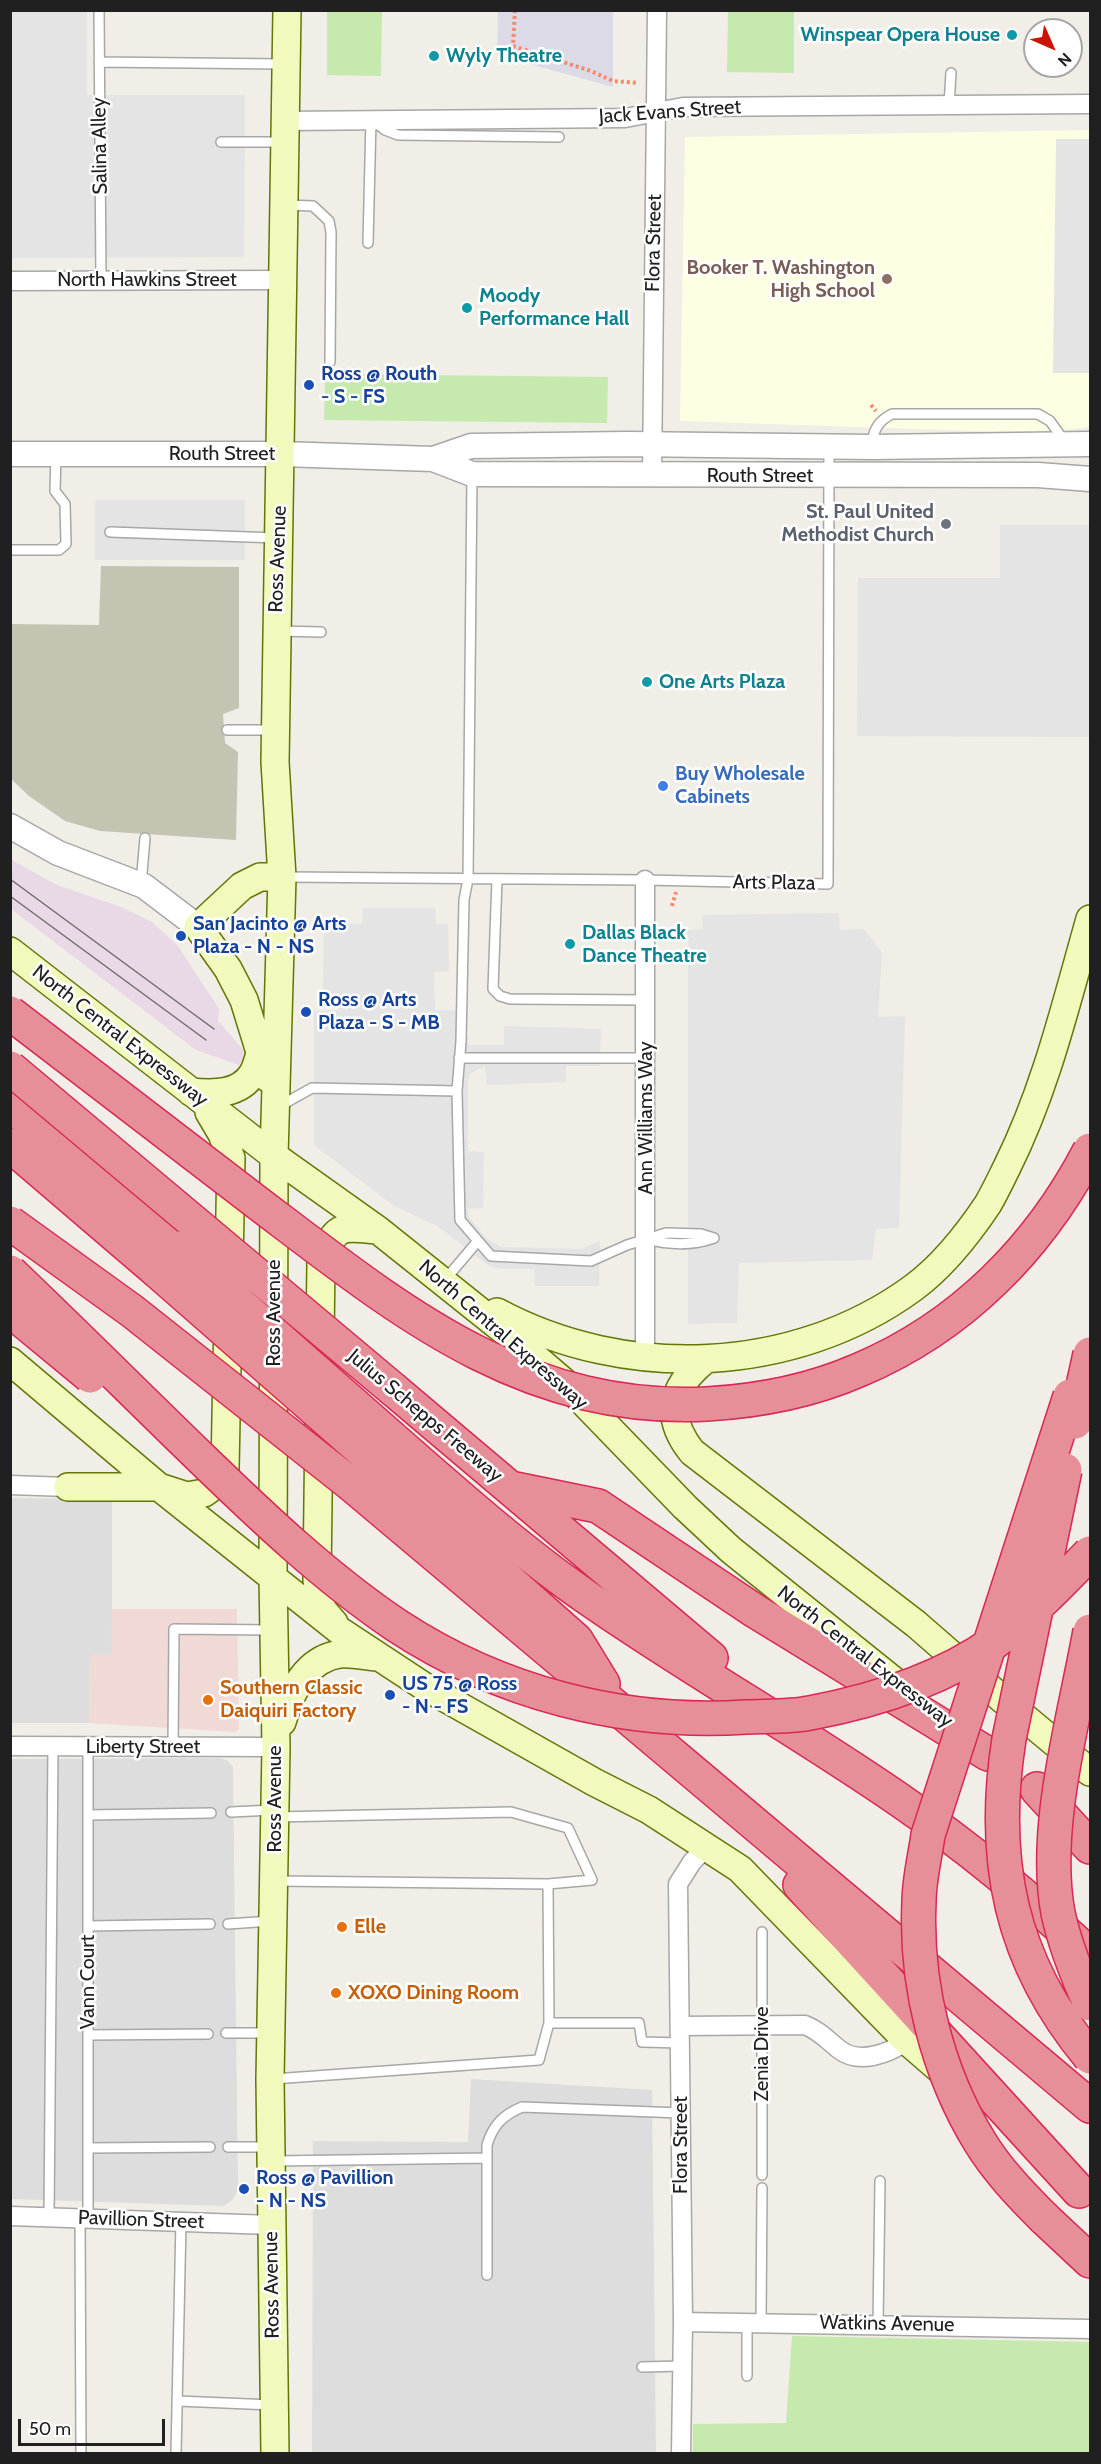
<!DOCTYPE html>
<style>
body{margin:0}
#map{position:relative;width:1101px;height:2464px;overflow:hidden;background:#f0eee6;font-family:Cabin,sans-serif}
canvas{display:block}
.frame{position:absolute;inset:0;border:12px solid #202020;pointer-events:none}
.north{position:absolute;left:1023px;top:18px;width:60px;height:60px;box-sizing:border-box;background:#fff;border:2px solid #a6a6a6;border-radius:50%;rotate:135deg;font-size:16px;font-weight:700;line-height:24px;text-align:center;color:#202020}
.north::after{content:'';display:block;margin:auto;width:21px;height:27px;background:#cd1402;clip-path:polygon(50% 0,100% 100%,50% 72%,0 100%)}
.scale{position:absolute;left:18px;top:2419px;width:147px;height:27px;box-sizing:border-box;border:3px solid #202020;border-top:0;padding-left:8px;font-size:18px;line-height:21px;white-space:nowrap;color:#202020;-webkit-text-stroke:4px #fff;paint-order:stroke}
</style>
<div id="map">
<canvas width="1101" height="2464"></canvas>
<div class="frame"></div>
<div class="north">N</div>
<div class="scale">50 m</div>
</div>
<script>
const context = document.querySelector('canvas').getContext('2d');
context.lineJoin = 'round';
function fillPath(path, color) { context.fillStyle = color; context.fill(path, 'evenodd'); }
function strokePath(path, color, width, dash) { context.strokeStyle = color; context.lineWidth = width; context.lineCap = dash ? 'butt' : 'round'; context.setLineDash(dash || []); context.stroke(path); }
function label(font, color, halo, rows, align = 'center') {
  context.font = font + ' Cabin,sans-serif'; context.lineWidth = 5; context.setLineDash([]); context.textBaseline = 'middle'; context.strokeStyle = halo; context.fillStyle = color; for (const [text, x, y, turn = 0] of rows) {
    context.save(); context.translate(x, y); context.rotate((+turn || 0) * Math.PI / 180); context.textAlign = isNaN(turn) ? turn : align; if (halo) context.strokeText(text, 0, 0); context.fillText(text, 0, 0); context.restore();
  }
}
fillPath(new Path2D(`
 M11,1498L112,1499V1654H90L89,1723H11Z
 M219,1758L227,1760L233,1767L238,2190L233,2199L224,2206L11,2199V1759Z
 M471,2079L652,2090L656,2453L312,2454L313,2141L468,2142Z`), '#dedddd');
fillPath(new Path2D(`
 M112,1609H237L239,1729L235,1732L89,1723L90,1654H111Z`), '#f1d9d6');
fillPath(new Path2D(`
 M10,859L57,885L121,907L152,922L178,946L219,1009L218,1021L247,1054L239,1065L196,1050L11,909Z`), '#e9d8e5');
fillPath(new Path2D(`
 M1090,130V427L1036,433L680,421L685,137Z`), '#fcffe1');
fillPath(new Path2D(`
 M101,566L239,567V708L223,714L225,743L238,752L236,840L100,831L65,821L29,796L11,779L10,624L99,625Z`), '#c3c5b2');
fillPath(new Path2D(`
 M327,11H382L381,76L327,75Z
 M728,11H794V73L727,72Z
 M325,374L608,377L607,423L324,420Z
 M792,2336L1090,2342V2453H693V2424L786,2423Z`), '#c6e9ad');
fillPath(new Path2D(`
 M10,11H87V95H245L244,257L11,258Z
 M1056,139H1090V373H1053Z
 M95,500H245V560H95Z
 M1000,525H1090V737L857,736L858,578H1000Z
 M363,908H435L436,924H448L449,971L434,972L435,1010L467,1011L468,1045H504V1026L601,1029L600,1066H566V1082L487,1085L485,1066L471,1073L468,1080V1151L484,1152L483,1208L468,1209L469,1217L487,1239L501,1247L581,1249L600,1241L599,1286H535L534,1269H501L489,1266L437,1226L394,1206L314,1145V1011L349,1010H337V994H323L324,924H362Z
 M839,913L840,930L864,929L882,952L878,1017L905,1016L899,1228L876,1229L872,1260L739,1263L737,1323L688,1324V930L703,929L702,915Z`), '#e4e4e4');
fillPath(new Path2D(`
 M498,11H613V87L497,55Z`), '#dbdae6');
const service = new Path2D(`
 M99,10L101,281
 M99,62L282,64
 M949,105L951,73
 M375,122L385,130L398,135L559,137
 M221,142H282
 M286,205L313,206L329,221L331,232L330,362
 M368,243L371,119
 M872,446C873,430 878,421 892,414H1038L1050,421L1065,442
 M472,476L468,879L464,900L461,1041L457,1091L460,1220L491,1256L591,1261L627,1245L666,1233L701,1234L714,1238
 M110,532L277,538
 M10,550H59L66,544L65,504L55,491L56,455
 M278,631L321,632
 M227,730H273
 M285,877L645,880L828,884L829,448
 M497,879L493,989L500,996L510,999L646,1000
 M141,884L145,838
 M459,1058H646
 M278,1107L312,1088L457,1091
 M646,1239C669,1245 692,1246 714,1238
 M444,1281L477,1242
 M173,1747L174,1629L272,1630
 M231,1812L273,1810
 M88,1815L211,1813
 M276,1817L511,1812L568,1828L592,1880L548,1884L277,1881
 M548,1884L549,2023
 M228,1924L271,1921
 M88,1926L210,1924
 M226,2033H268
 M88,2035L208,2034
 M273,2079L539,2060L549,2023H639L642,2042L681,2043
 M228,2147H267
 M88,2148L210,2147
 M274,2161L487,2158
 M762,2175V1932
 M49,2216L53,1747
 M80,2217L81,2454
 M88,2218V1747
 M487,2275V2145C493,2125 503,2115 522,2107L681,2113
 M761,2322L762,2188
 M878,2324L880,2181
 M642,2367L682,2366
 M747,2376V2322
 M178,2401L272,2405
 M176,2454L181,2221`);
const minor = new Path2D(`
 M285,121L625,118L683,107L1090,104
 M10,281L283,280
 M652,475L657,10
 M645,1357V880
 M10,1485L68,1487
 M10,1746L276,1747
 M681,2026L805,2025C820,2031 827,2040 840,2050C860,2065 889,2053 907,2041
 M10,2216L271,2225
 M683,2322L1090,2329
 M681,2454L683,2322L678,1884L692,1862L707,1846`);
const tertiary = new Path2D(`
 M10,454H281L433,459L472,474L1038,475L1090,479
 M433,459L471,446L628,444L872,447L1090,444
 M10,826L58,853L144,886L198,927`);
const secondary = new Path2D(`
 M10,951L274,1156L378,1230L502,1329L565,1383L685,1507L731,1550L899,1685
 M268,1078L244,1000L228,969L198,927L242,886L260,877H282
 M191,1092C213,1094 240,1095 253,1073C257,1066 259,1057 261,1049
 M209,1112L222,1134L231,1158L229,1267
 M497,1312C625,1381 794,1375 913,1288C943,1266 968,1234 988,1204C995,1192 1001,1179 1007,1167C1046,1089 1066,1003 1090,919
 M705,1360C671,1387 664,1417 692,1452L916,1624L1001,1698L1090,1772
 M10,1361L159,1487L340,1631L422,1685L594,1782L649,1810L740,1869L907,2041L951,2079
 M68,1487H159L187,1496L204,1493L218,1483L225,1469L228,1317
 M334,1623L322,1609L317,1580L321,1261C337,1223 340,1227 378,1230
 M282,1722C290,1693 305,1659 340,1654C352,1653 365,1656 377,1657
 M275,2454L270,2079L276,1747L273,1578L274,1156L282,877L275,762L287,10`);
const motorway = new Path2D(`
 M10,1104L176,1248
 M10,1145L156,1270
 M394,1390L711,1658
 M392,1438C457,1495 521,1552 592,1601C693,1671 800,1731 901,1801C968,1847 1031,1899 1090,1955
 M374,1461L576,1640L603,1684
 M352,1485L1090,2106
 M515,1489L598,1506L755,1611L988,1754
 M1037,1789L1090,1847
 M800,1885L1079,2191
 M1044,2218L1090,2261`);
strokePath(service, '#a7a7a7', 12);
strokePath(minor, '#a7a7a7', 21);
strokePath(tertiary, '#a7a7a7', 27);
strokePath(secondary, '#617706', 30);
strokePath(motorway, '#d92856', 36);
strokePath(new Path2D(`
 M515,10L513,46L591,71L613,81L638,83
 M871,405L876,411
 M672,906L676,892`), '#f8896f', 4, [3, 3]);
strokePath(service, '#fff', 9);
strokePath(minor, '#fff', 18);
strokePath(tertiary, '#fff', 24);
strokePath(secondary, '#f1f9bc', 27);
strokePath(motorway, '#e68f98', 33);
strokePath(new Path2D(`
 M10,879L214,1029
 M10,896L206,1040`), '#6e6e6e', 1.5);
const motorwayBridge = new Path2D(`
 M10,1013C93,1077 176,1140 259,1204C398,1309 522,1413 707,1404C759,1401 811,1391 859,1370C961,1327 1039,1248 1090,1150
 M10,1068L394,1390
 M10,1223L132,1311L352,1485
 M176,1248L392,1438
 M156,1270L374,1461
 M10,1272C74,1333 137,1396 200,1457C262,1517 325,1577 396,1625C499,1693 623,1725 746,1717C767,1716 790,1717 810,1713C874,1701 943,1679 996,1641C1030,1615 1060,1584 1090,1553
 M10,1310L90,1376
 M1075,1422L1090,1354
 M1065,1470L1009,1739C990,1860 1010,1961 1090,2057
 M1090,1631C1075,1716 1042,1827 1058,1913C1065,1945 1077,1975 1090,2004
 M1044,2218C1021,2195 997,2170 980,2142C937,2072 915,1984 919,1902C919,1880 925,1857 928,1835L1070,1396`);
strokePath(motorwayBridge, '#d92856', 36, []);
strokePath(motorwayBridge, '#e68f98', 33);
for (const [x, y, r, color] of [
 [1012,35,6,"#0f9aa8"],
 [434,56,6,"#0f9aa8"],
 [887,279,6,"#8d6e63"],
 [467,308,6,"#0f9aa8"],
 [309,385,6,"#1a4fb4"],
 [946,524,6,"#6b7280"],
 [647,682,6,"#0f9aa8"],
 [663,786,6,"#3f7fe0"],
 [181,936,6,"#1a4fb4"],
 [570,944,6,"#0f9aa8"],
 [306,1012,6,"#1a4fb4"],
 [390,1695,6,"#1a4fb4"],
 [208,1700,6,"#e8710a"],
 [342,1927,6,"#e8710a"],
 [336,1993,6,"#e8710a"],
 [244,2189,6,"#1a4fb4"]
]) { const dot = new Path2D(); dot.arc(x, y, r, 0, 2 * Math.PI); context.fillStyle = color; context.fill(dot); strokePath(dot, '#fff', 2); }
label('bold 20px', '#0d838f', '#fff', [
 ["Winspear Opera House",1000,35,"right"],
 ["Wyly Theatre",446,56],
 ["Moody",479,296],
 ["Performance Hall",479,319],
 ["One Arts Plaza",659,682],
 ["Dallas Black",582,933],
 ["Dance Theatre",582,956]
], 'left');
label('20px', '#202020', '#fff', [
 ["Jack Evans Street",670,112,-4],
 ["Salina Alley",100,146,-91],
 ["Flora Street",654,243,-89],
 ["North Hawkins Street",147,280],
 ["Routh Street",222,454],
 ["Routh Street",760,476],
 ["Ross Avenue",278,559,-88],
 ["Arts Plaza",774,883,1],
 ["North Central Expressway",120,1036,38],
 ["Ann Williams Way",646,1118,-90],
 ["Ross Avenue",274,1313,-90],
 ["North Central Expressway",503,1335,41],
 ["Julius Schepps Freeway",425,1416,40],
 ["North Central Expressway",865,1657,38],
 ["Liberty Street",143,1747],
 ["Ross Avenue",275,1799,-90],
 ["Vann Court",88,1982,-90],
 ["Zenia Drive",762,2054,-90],
 ["Flora Street",681,2145,-90],
 ["Pavillion Street",141,2220,2],
 ["Ross Avenue",272,2285,-91],
 ["Watkins Avenue",887,2324,1]
]);
label('bold 20px', '#785e54', '#fff', [
 ["Booker T. Washington",875,268],
 ["High School",875,291]
], 'right');
label('bold 20px', '#164399', '#fff', [
 ["Ross @ Routh",321,374],
 ["- S - FS",321,397],
 ["San Jacinto @ Arts",193,924],
 ["Plaza - N - NS",193,947],
 ["Ross @ Arts",318,1000],
 ["Plaza - S - MB",318,1023],
 ["US 75 @ Ross",402,1684],
 ["- N - FS",402,1707],
 ["Ross @ Pavillion",256,2178],
 ["- N - NS",256,2201]
], 'left');
label('bold 20px', '#5b616d', '#fff', [
 ["St. Paul United",934,512],
 ["Methodist Church",934,535]
], 'right');
label('bold 20px', '#366cbe', '#fff', [
 ["Buy Wholesale",675,774],
 ["Cabinets",675,797]
], 'left');
label('bold 20px', '#c56008', '#fff', [
 ["Southern Classic",220,1688],
 ["Daiquiri Factory",220,1711],
 ["Elle",354,1927],
 ["XOXO Dining Room",348,1993]
], 'left');
</script>
